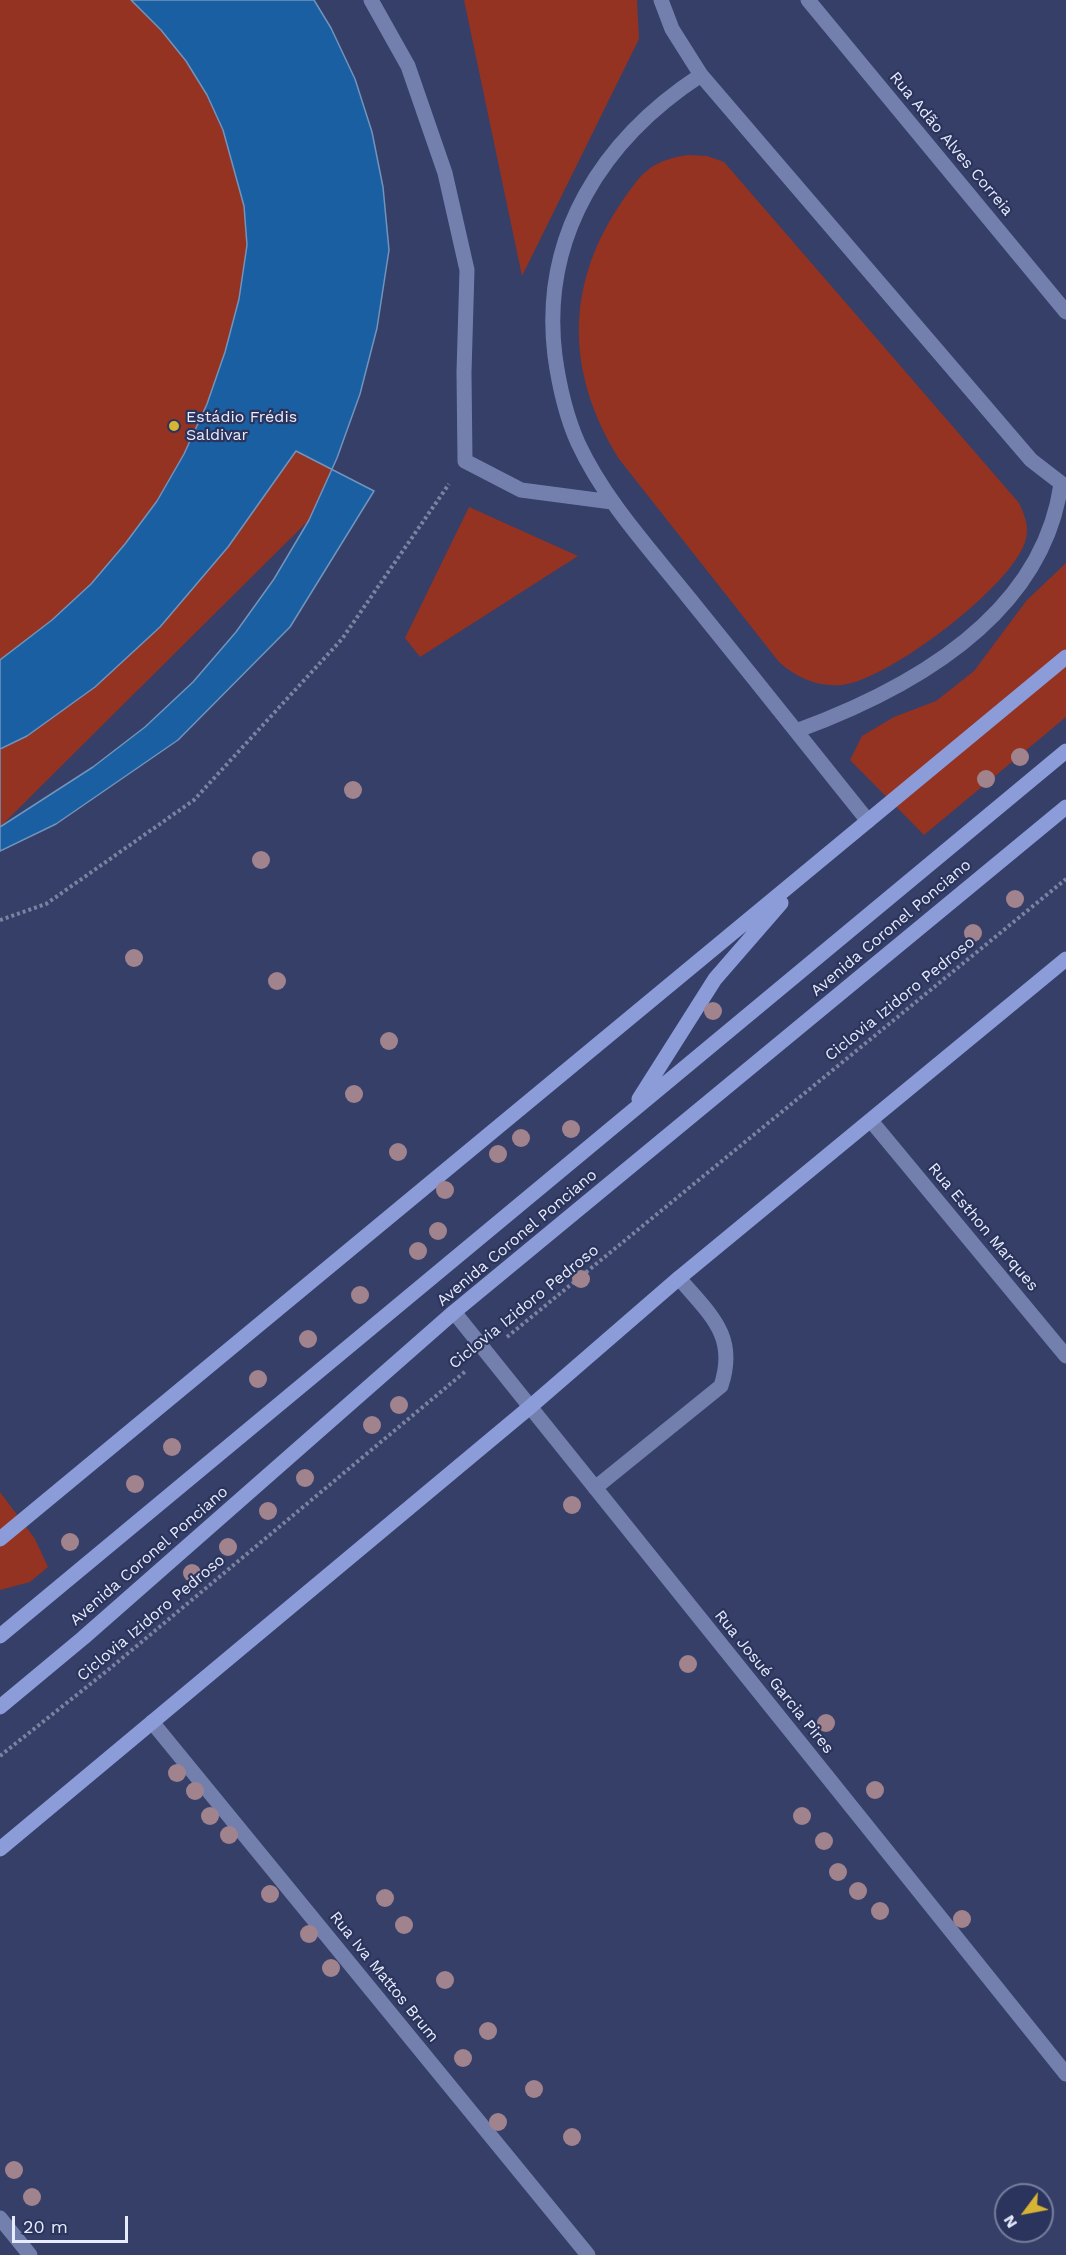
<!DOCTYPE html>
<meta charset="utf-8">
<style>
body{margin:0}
#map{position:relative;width:1066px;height:2255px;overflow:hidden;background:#353f68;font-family:"Work Sans",sans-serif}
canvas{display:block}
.north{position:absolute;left:994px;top:2183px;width:60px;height:60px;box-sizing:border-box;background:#2b345d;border:2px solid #767e9d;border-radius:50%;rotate:238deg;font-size:16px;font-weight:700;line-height:24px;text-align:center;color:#e7ecfc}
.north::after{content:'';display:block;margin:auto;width:21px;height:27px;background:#d8b434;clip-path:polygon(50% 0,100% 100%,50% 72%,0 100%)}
.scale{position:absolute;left:12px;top:2216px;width:116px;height:27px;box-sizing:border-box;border:3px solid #e7ecfc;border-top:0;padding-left:8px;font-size:18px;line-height:21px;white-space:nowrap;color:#e7ecfc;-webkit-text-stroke:4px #2b345d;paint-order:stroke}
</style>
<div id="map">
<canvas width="1066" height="2255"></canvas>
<div class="north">N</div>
<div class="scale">20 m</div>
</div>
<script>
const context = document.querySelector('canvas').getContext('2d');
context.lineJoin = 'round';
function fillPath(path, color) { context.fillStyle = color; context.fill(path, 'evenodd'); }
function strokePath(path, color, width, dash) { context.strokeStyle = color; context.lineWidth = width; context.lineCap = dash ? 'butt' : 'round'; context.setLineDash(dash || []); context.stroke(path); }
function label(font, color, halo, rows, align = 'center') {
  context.font = font + ' "Work Sans",sans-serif'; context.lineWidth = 4.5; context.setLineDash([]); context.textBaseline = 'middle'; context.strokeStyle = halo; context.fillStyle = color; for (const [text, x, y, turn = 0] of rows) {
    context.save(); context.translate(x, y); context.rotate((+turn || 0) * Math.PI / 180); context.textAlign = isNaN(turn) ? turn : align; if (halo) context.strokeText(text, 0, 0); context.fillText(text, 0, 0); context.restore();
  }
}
fillPath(new Path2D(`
 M0,0H314L331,28L355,79L377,328L360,394L337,458L309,520L0,827Z
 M464,0H637L639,39L522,276Z
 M689,155L707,156L724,162L1019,503C1025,516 1030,528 1025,542C1011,587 888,680 842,685C817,687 797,678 779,662L619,459C567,375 564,289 619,206C640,175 649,160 689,155Z
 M469,507L578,556L420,657L405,638Z
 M1066,563V717L924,835L850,760L862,736L894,717L936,701L974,671L1027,600Z
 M0,1492L35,1539L48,1567L30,1582L0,1590Z`), '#943322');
const building = new Path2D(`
 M131,0H314L331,28L355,79L372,132L383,187L389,250L377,328L360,394L337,458L309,520L274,579L236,632L193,682L145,727L93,767L0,827V660L52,620L91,584L125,544L157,501L184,454L207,404L225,352L239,299L247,245L244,206L223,130L207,95L186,61L161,30Z
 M296,451L374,491L290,627L178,740L56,824L0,851V749L27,736L95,687L160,627L228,547Z`);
fillPath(building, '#1b5fa3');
strokePath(building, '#7194bc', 1.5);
strokePath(new Path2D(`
 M0,920L46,904L194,800L342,639L449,484
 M507,1337L1066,879
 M0,1756L108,1670L467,1370`), '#7b83a2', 4, [3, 3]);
strokePath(new Path2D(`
 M371,0L408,66L445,173L467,270L464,372L465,461L521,490L612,502
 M661,0L672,29L701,75L1031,460L1066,487
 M808,0L1066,312
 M701,75C603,139 540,236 555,356C559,385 566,416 578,443C605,501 650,549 689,598C749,672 809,747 868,821
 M796,731C911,689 1042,617 1061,484
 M872,1122L1066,1356
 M454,1312L1066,2074
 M595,1488L721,1386C738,1335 709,1314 679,1278
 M152,1722L588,2255
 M0,2218L30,2255`), '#7380ae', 15);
strokePath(new Path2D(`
 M639,1099L715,979L781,903
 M0,1539L1066,657
 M0,1636L1066,751
 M0,1707L83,1638L454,1312L1066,807
 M0,1849L530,1407L679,1278L1066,959`), '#8b9cd9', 15);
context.fillStyle = '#a1838e';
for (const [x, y] of [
 [1020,757],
 [986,779],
 [353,790],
 [261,860],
 [1015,899],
 [973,933],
 [134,958],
 [277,981],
 [713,1011],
 [389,1041],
 [354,1094],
 [571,1129],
 [521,1138],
 [398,1152],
 [498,1154],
 [445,1190],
 [438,1231],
 [418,1251],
 [581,1279],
 [360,1295],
 [308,1339],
 [258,1379],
 [399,1405],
 [372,1425],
 [172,1447],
 [305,1478],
 [135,1484],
 [572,1505],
 [268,1511],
 [70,1542],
 [228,1547],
 [192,1573],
 [688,1664],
 [826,1723],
 [177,1773],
 [875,1790],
 [195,1791],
 [210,1816],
 [802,1816],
 [229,1835],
 [824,1841],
 [838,1872],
 [858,1891],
 [270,1894],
 [385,1898],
 [880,1911],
 [962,1919],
 [404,1925],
 [309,1934],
 [331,1968],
 [445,1980],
 [488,2031],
 [463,2058],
 [534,2089],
 [498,2122],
 [572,2137],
 [14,2170],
 [32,2197]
]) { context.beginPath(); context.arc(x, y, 9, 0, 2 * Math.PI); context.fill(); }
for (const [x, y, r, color] of [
 [174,426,6,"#d8b434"]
]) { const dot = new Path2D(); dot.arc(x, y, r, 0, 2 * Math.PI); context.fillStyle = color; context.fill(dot); strokePath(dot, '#2b345d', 2); }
label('16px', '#e7ecfc', '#2b345d', [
 ["Rua Adão Alves Correia",951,144,50],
 ["Avenida Coronel Ponciano",891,928,-40],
 ["Ciclovia Izidoro Pedroso",900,999,-39],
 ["Rua Esthon Marques",983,1227,50],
 ["Avenida Coronel Ponciano",517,1238,-40],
 ["Ciclovia Izidoro Pedroso",524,1307,-39],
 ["Avenida Coronel Ponciano",149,1556,-41],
 ["Ciclovia Izidoro Pedroso",151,1618,-40],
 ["Rua Josué Garcia Pires",774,1682,51],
 ["Rua Iva Mattos Brum",384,1977,51]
]);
label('16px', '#e7ecfc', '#2b345d', [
 ["Estádio Frédis",186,417],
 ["Saldivar",186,435]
], 'left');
</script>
